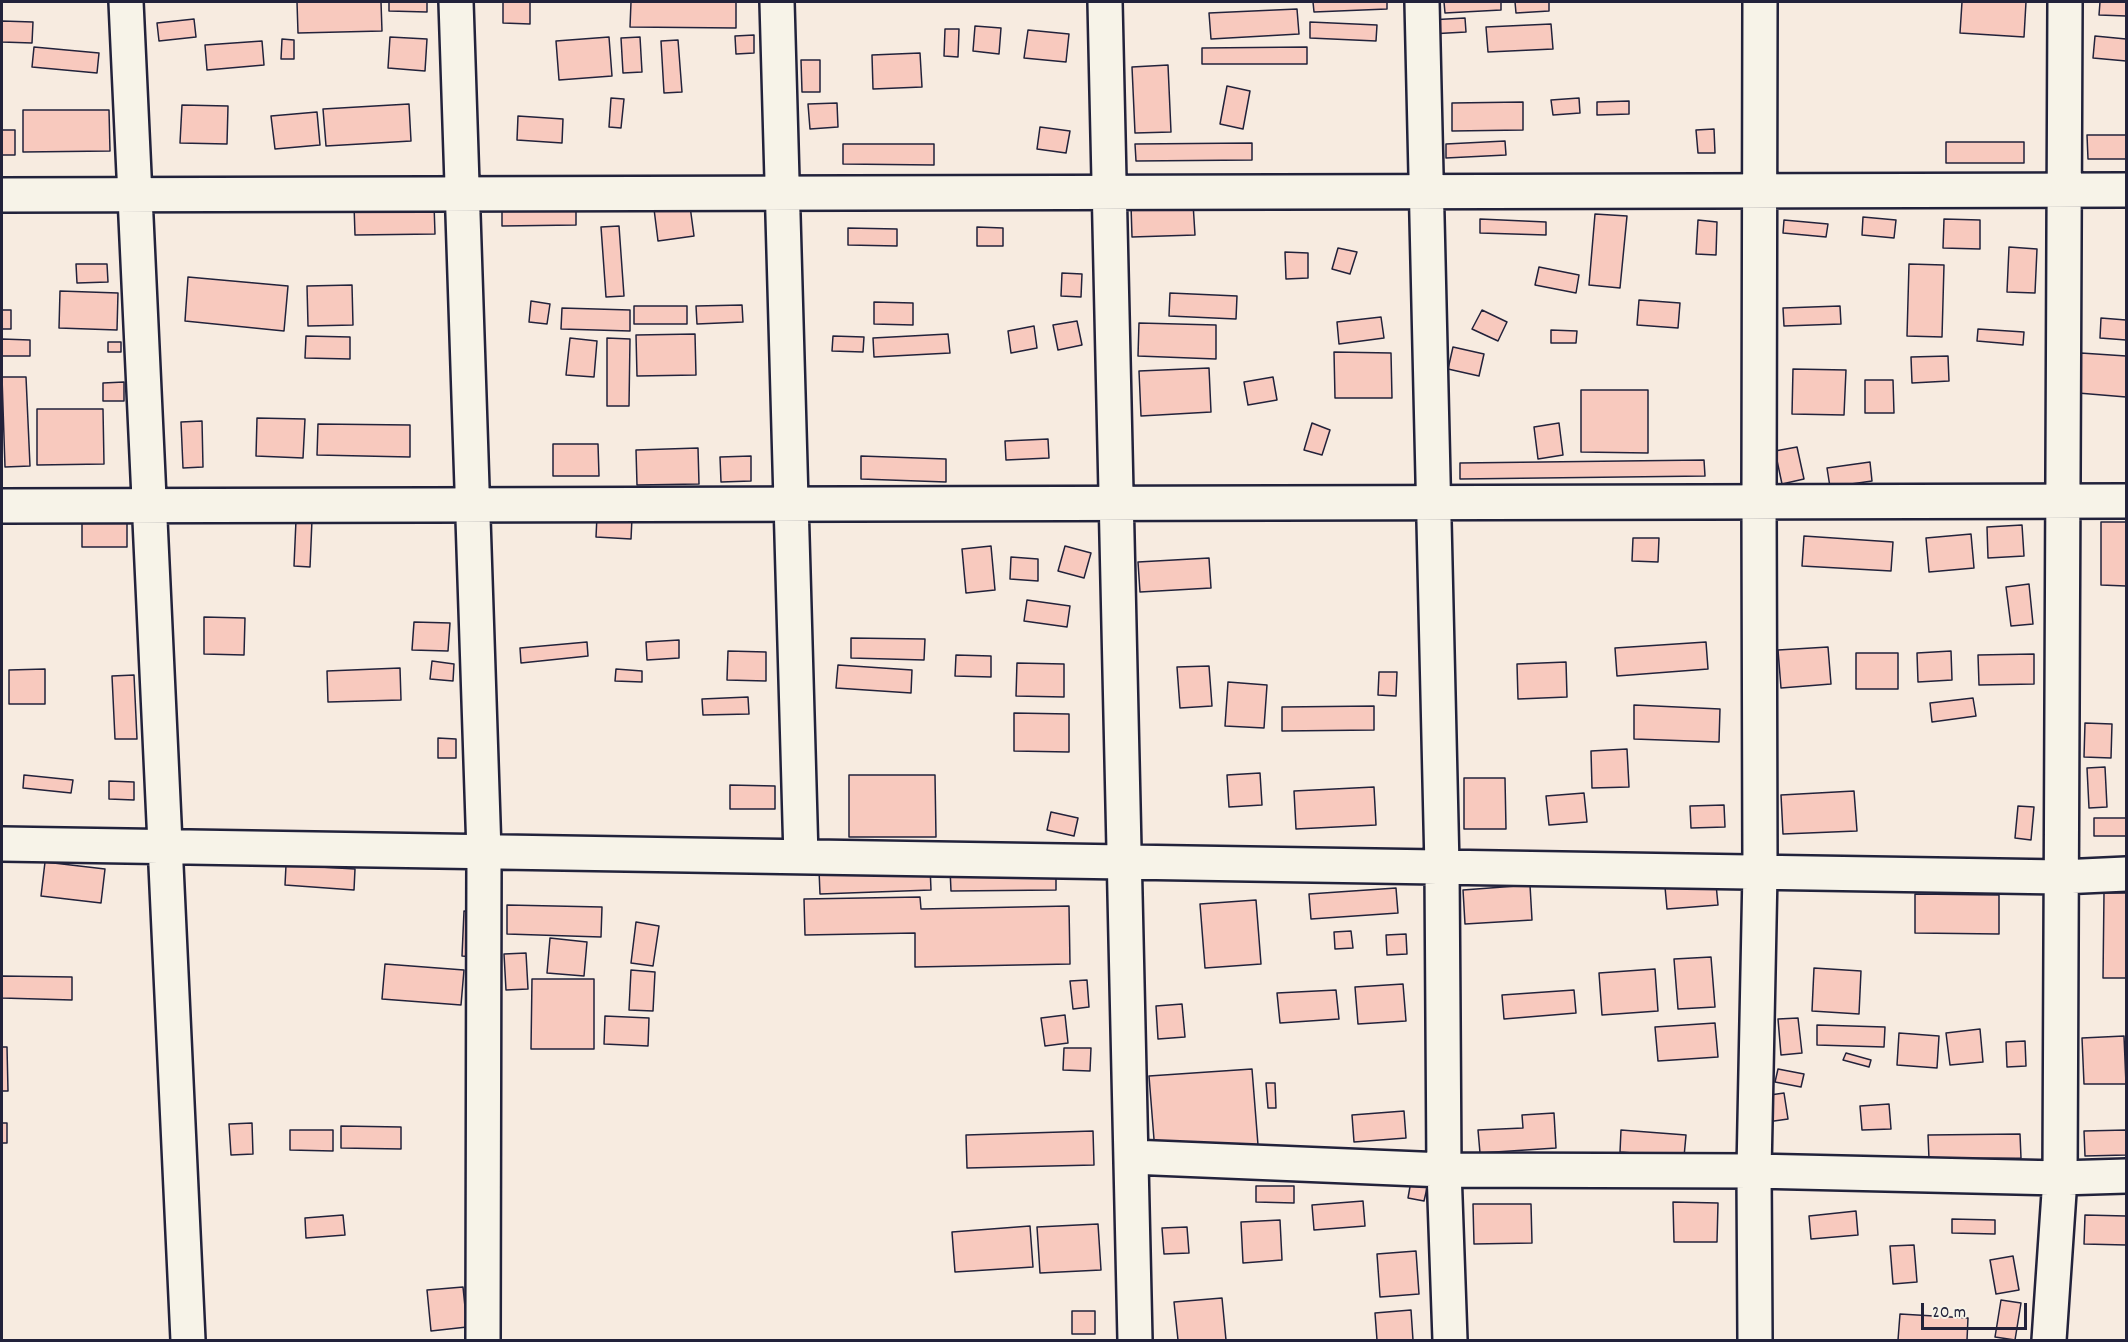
<!DOCTYPE html>
<style>
body{margin:0}
#map{position:relative;width:2128px;height:1342px;overflow:hidden;background:#f7ebe0;font-family:Dekko,sans-serif}
canvas{display:block}
.frame{position:absolute;inset:0;border:3px solid #22223b;pointer-events:none}
.scale{position:absolute;left:1921px;top:1303px;width:106px;height:27px;box-sizing:border-box;border:3px solid #22223b;border-top:0;padding-left:8px;font-size:18px;line-height:21px;white-space:nowrap;color:#22223b;-webkit-text-stroke:4px #f7f3e8;paint-order:stroke}
</style>
<div id="map">
<canvas width="2128" height="1342"></canvas>
<div class="frame"></div>
<div class="scale">20 m</div>
</div>
<script>
const context = document.querySelector('canvas').getContext('2d');
context.lineJoin = 'round';
function fillPath(path, color) { context.fillStyle = color; context.fill(path, 'evenodd'); }
function strokePath(path, color, width, dash) { context.strokeStyle = color; context.lineWidth = width; context.lineCap = dash ? 'butt' : 'round'; context.setLineDash(dash || []); context.stroke(path); }
const building = new Path2D(`
 M297,2H381L382,31L298,33Z
 M389,2H427V12L389,11Z
 M503,2H530V24L503,23Z
 M631,2H736V28L630,27Z
 M1313,2H1387V9L1314,12Z
 M1444,2H1501V10L1445,13Z
 M1515,2H1549V11L1516,13Z
 M1962,2H2026L2024,37L1960,33Z
 M2100,2H2126V16L2099,15Z
 M1297,9L1299,34L1211,39L1209,13Z
 M1465,18L1466,32L1430,34L1429,20Z
 M194,19L196,37L159,41L157,23Z
 M2,21L33,22L32,43L2,42Z
 M1310,22L1377,25L1376,41L1310,38Z
 M1551,24L1553,49L1488,52L1486,27Z
 M975,26L1001,28L999,54L973,51Z
 M945,29H959L958,57L944,56Z
 M1028,30L1069,34L1066,62L1024,58Z
 M754,35V53L736,54L735,36Z
 M2095,36L2126,39V61L2093,58Z
 M390,37L427,39L425,71L388,68Z
 M609,37L612,76L559,80L556,41Z
 M640,37L642,72L623,73L621,38Z
 M282,39L294,40V59H281Z
 M678,40L682,92L664,93L661,41Z
 M262,41L264,65L207,70L205,45Z
 M34,47L99,53L97,73L32,67Z
 M1307,47V64H1202V48Z
 M920,53L922,87L873,89L872,55Z
 M801,60H820V92H802Z
 M1168,65L1171,132L1135,133L1132,67Z
 M1227,86L1250,91L1243,129L1220,124Z
 M611,98L624,99L621,128L609,127Z
 M1579,98L1580,113L1553,115L1551,100Z
 M1629,101V114L1597,115V102Z
 M1523,102V130L1452,131V103Z
 M837,103L838,127L810,129L808,104Z
 M409,104L411,141L326,146L323,109Z
 M182,105L228,106L227,144L180,143Z
 M23,110H109L110,151L23,152Z
 M317,112L320,145L275,149L271,116Z
 M518,116L563,119L562,143L517,140Z
 M1040,127L1070,131L1066,153L1037,149Z
 M1714,129L1715,153H1698L1696,130Z
 M2,130H15V155H2Z
 M2087,135H2126V159H2088Z
 M1505,141L1506,155L1446,158V144Z
 M1946,142H2024V163H1946Z
 M1252,143V160L1136,161L1135,144Z
 M843,144H934V165L843,164Z
 M576,203V225L502,226V204Z
 M1193,203L1195,235L1132,237L1131,205Z
 M434,204L435,234L355,235L354,205Z
 M690,206L694,236L658,241L654,209Z
 M1595,214L1627,216L1620,288L1589,285Z
 M1863,217L1896,220L1894,238L1862,235Z
 M1480,219L1546,222V235L1480,233Z
 M1944,219L1980,220V249L1943,248Z
 M1698,220L1717,222L1716,255L1696,254Z
 M1784,220L1828,224L1826,237L1783,233Z
 M619,226L624,296L606,297L601,227Z
 M977,227L1003,228V246H977Z
 M848,228L897,229V246L848,245Z
 M2009,247L2037,249L2035,293L2007,292Z
 M1338,248L1357,252L1350,274L1332,269Z
 M1285,252L1308,253V278L1286,279Z
 M76,264H107L108,282L77,283Z
 M1909,264L1944,265L1942,337L1907,336Z
 M1539,267L1579,275L1576,293L1535,285Z
 M1062,273L1082,274L1081,297L1061,296Z
 M188,277L288,286L284,331L185,321Z
 M352,285L353,325L308,326L307,286Z
 M60,291L118,293L117,330L59,328Z
 M1170,293L1237,296L1236,319L1169,316Z
 M1639,300L1680,303L1678,328L1637,325Z
 M531,301L550,304L547,324L529,322Z
 M874,302L913,303V325L874,324Z
 M742,305L743,322L697,324L696,306Z
 M634,306H687V324H634Z
 M1840,306L1841,324L1784,326L1783,308Z
 M562,308L630,310V331L561,329Z
 M2,310H11V329H2Z
 M1482,310L1507,322L1498,341L1472,329Z
 M1381,317L1384,338L1339,344L1337,322Z
 M2101,318L2126,320V340L2100,338Z
 M1077,321L1082,345L1058,350L1053,325Z
 M1139,323L1216,325V359L1138,356Z
 M1034,326L1037,348L1011,353L1008,331Z
 M1978,329L2024,332L2023,345L1977,341Z
 M1551,330L1577,331L1576,343H1551Z
 M695,334L696,375L637,376L636,335Z
 M948,334L950,353L874,357L873,338Z
 M306,336L350,337V359L305,358Z
 M833,336L864,337L863,352L832,351Z
 M570,338L597,341L594,377L566,375Z
 M607,338L630,339L629,406H607Z
 M2,339L30,340V356H2Z
 M108,342H121V352H108Z
 M1453,347L1484,354L1479,376L1448,369Z
 M1334,352L1391,353L1392,398H1335Z
 M2081,353L2126,356V397L2078,393Z
 M1948,356L1949,381L1912,383L1911,357Z
 M1209,368L1211,412L1141,416L1139,371Z
 M1793,369L1846,370L1844,415L1792,414Z
 M2,377H26L30,466L5,467Z
 M1273,377L1277,400L1248,405L1244,382Z
 M1865,380H1893L1894,413H1865Z
 M124,382V401H103V383Z
 M1581,390H1648V453L1581,452Z
 M37,409H103L104,464L37,465Z
 M257,418L305,419L303,458L256,456Z
 M202,421L203,467L183,468L181,422Z
 M1312,423L1330,430L1322,455L1304,450Z
 M1559,423L1563,455L1538,459L1534,427Z
 M318,424L410,425V457L317,455Z
 M1048,439L1049,458L1006,460L1005,441Z
 M553,444H598L599,476H553Z
 M1797,447L1804,479L1782,484L1775,451Z
 M698,448L699,484L637,485L636,450Z
 M751,456V481L721,482L720,457Z
 M861,456L946,459V482L861,479Z
 M1704,460L1705,476L1460,479V463Z
 M1870,462L1872,481L1830,487L1827,468Z
 M597,516L632,518L631,539L596,537Z
 M82,519L127,520V547H82Z
 M296,520H312L310,567L294,566Z
 M2101,522H2126V586L2101,585Z
 M2022,525L2024,556L1988,558L1987,527Z
 M1971,534L1974,568L1929,572L1926,538Z
 M1804,536L1893,542L1891,571L1802,566Z
 M1633,538H1659L1658,562L1632,561Z
 M991,546L995,590L966,593L962,549Z
 M1065,546L1091,553L1084,578L1058,571Z
 M1011,557L1038,559V581L1010,579Z
 M1209,558L1211,588L1140,592L1138,562Z
 M2029,584L2033,624L2011,626L2006,587Z
 M1027,600L1070,606L1067,627L1024,621Z
 M204,617L245,618L244,655L204,654Z
 M414,622L450,623L448,651L412,650Z
 M851,638L925,639L924,660L851,658Z
 M679,640V658L647,660L646,642Z
 M587,642L588,656L521,663L520,648Z
 M1706,642L1708,669L1617,676L1615,648Z
 M1828,647L1831,684L1781,688L1778,650Z
 M728,651L766,652V681L727,680Z
 M1951,651L1952,680L1918,682L1917,653Z
 M1856,653H1898V689H1856Z
 M2034,654V684L1979,685L1978,655Z
 M956,655L991,656V677L955,676Z
 M432,661L454,664L453,681L430,679Z
 M1566,662L1567,697L1518,699L1517,664Z
 M1017,663L1064,664V697L1016,696Z
 M838,665L912,670L911,693L836,688Z
 M1209,666L1212,706L1180,708L1177,667Z
 M400,668L401,700L328,702L327,671Z
 M45,669V704H9V670Z
 M616,669L642,671V682L615,681Z
 M1379,672H1397L1396,696L1378,695Z
 M134,675L137,739H115L112,676Z
 M1228,682L1267,685L1264,728L1225,726Z
 M748,697L749,714L703,715L702,699Z
 M1973,698L1976,716L1932,722L1930,703Z
 M1634,705L1720,709L1719,742L1634,739Z
 M1374,706V730L1282,731V707Z
 M1014,713L1069,714V752L1014,751Z
 M2085,723L2112,724L2111,758L2084,757Z
 M438,738L456,739V758H438Z
 M1627,749L1629,787L1592,788L1591,751Z
 M2105,767L2107,807L2089,808L2087,768Z
 M1260,773L1262,805L1229,807L1227,775Z
 M24,775L73,780L71,793L23,788Z
 M849,775H935L936,837H849Z
 M1464,778H1505L1506,829H1464Z
 M109,781L134,782V800L109,799Z
 M730,785L775,786V809H730Z
 M1374,787L1376,825L1296,829L1294,791Z
 M1854,791L1857,831L1783,834L1781,795Z
 M1584,793L1587,822L1549,825L1546,796Z
 M1724,805L1725,827L1691,828L1690,806Z
 M2018,806L2034,807L2031,840L2015,838Z
 M1051,812L1078,818L1074,836L1047,830Z
 M2094,818H2126V836H2094Z
 M45,862L105,869L101,903L41,896Z
 M286,865L355,869L354,890L285,885Z
 M930,866L931,890L820,894L819,870Z
 M950,869H1056V890L951,891Z
 M1716,884L1718,905L1667,909L1665,887Z
 M1530,885L1532,920L1465,924L1463,890Z
 M1396,888L1398,913L1311,919L1309,894Z
 M2104,893H2126V978H2103Z
 M1915,894L1999,895V934L1915,933Z
 M920,897L921,909L1069,906L1070,964L915,967V933L805,935L804,899Z
 M1256,900L1261,964L1205,968L1200,904Z
 M507,905L602,907L601,937L507,934Z
 M464,911L477,912L474,957L462,956Z
 M636,922L659,926L653,966L631,963Z
 M1351,931L1353,948L1335,949L1334,932Z
 M1406,934L1407,954L1387,955L1386,935Z
 M550,938L587,942L584,976L547,973Z
 M526,953L528,989L506,990L504,954Z
 M1711,957L1715,1007L1678,1009L1674,959Z
 M385,964L464,970L461,1005L382,999Z
 M1814,968L1861,971L1859,1014L1812,1011Z
 M1655,969L1658,1011L1602,1015L1599,973Z
 M631,970L655,972L653,1011L629,1010Z
 M2,976L72,977V1000L2,998Z
 M532,979H594V1049H531Z
 M1087,980L1089,1007L1073,1009L1070,981Z
 M1403,984L1406,1021L1358,1024L1355,987Z
 M1336,990L1339,1019L1280,1023L1277,993Z
 M1574,990L1576,1013L1504,1019L1502,995Z
 M1182,1004L1185,1037L1158,1039L1156,1006Z
 M1065,1015L1068,1043L1045,1046L1041,1018Z
 M605,1016L649,1018L648,1046L604,1044Z
 M1798,1018L1802,1053L1781,1055L1778,1019Z
 M1715,1023L1718,1057L1658,1061L1655,1027Z
 M1817,1025L1885,1027L1884,1047L1817,1045Z
 M1980,1029L1983,1062L1950,1065L1946,1033Z
 M1899,1033L1939,1036L1937,1068L1897,1065Z
 M2124,1036L2126,1084H2084L2082,1038Z
 M2025,1041L2026,1066L2007,1067L2006,1042Z
 M2,1047H7L8,1091H2Z
 M1064,1048H1091L1090,1071L1063,1070Z
 M1846,1053L1871,1060L1869,1067L1843,1060Z
 M1252,1069L1258,1145L1155,1152L1149,1076Z
 M1778,1069L1804,1074L1801,1087L1775,1082Z
 M1266,1083H1275L1276,1108H1268Z
 M1784,1093L1788,1119L1767,1122L1763,1096Z
 M1889,1104L1891,1129L1862,1130L1860,1106Z
 M1404,1111L1406,1138L1354,1142L1352,1115Z
 M1554,1113L1556,1148L1480,1153L1478,1130L1523,1128L1522,1115Z
 M2,1123H7V1143H2Z
 M252,1123L253,1154L231,1155L229,1124Z
 M341,1126L401,1127V1149L341,1148Z
 M290,1130H333V1151L290,1150Z
 M1621,1130L1686,1135L1684,1157L1620,1152Z
 M2126,1130V1155L2085,1156L2084,1131Z
 M1093,1131L1094,1165L967,1168L966,1135Z
 M2020,1134L2021,1158L1929,1159L1928,1135Z
 M1411,1181L1428,1184L1424,1201L1408,1198Z
 M1256,1186H1294V1203L1256,1202Z
 M1363,1201L1365,1226L1314,1230L1312,1205Z
 M1673,1202L1718,1203L1717,1242H1674Z
 M1473,1204H1531L1532,1243L1474,1244Z
 M1856,1211L1858,1235L1811,1239L1809,1216Z
 M343,1215L345,1235L306,1238L305,1218Z
 M2085,1215L2126,1216V1245L2084,1244Z
 M1952,1219L1995,1220V1234L1952,1233Z
 M1280,1220L1282,1260L1243,1263L1241,1222Z
 M1098,1224L1101,1270L1040,1273L1037,1227Z
 M1030,1226L1033,1267L955,1272L952,1232Z
 M1187,1227L1189,1253L1164,1254L1162,1228Z
 M1914,1245L1917,1282L1893,1284L1890,1246Z
 M1416,1251L1419,1294L1380,1297L1377,1254Z
 M2013,1256L2019,1290L1996,1294L1990,1260Z
 M463,1287L467,1327L431,1331L427,1290Z
 M1222,1298L1226,1340H1178L1174,1302Z
 M2001,1300L2021,1303L2015,1340L1995,1337Z
 M1411,1310L1413,1340H1377L1375,1313Z
 M1072,1311H1095V1334H1072Z
 M1900,1314L1968,1318L1967,1340H1898Z`);
fillPath(building, '#f8c9be');
strokePath(building, '#22223b', 1.5);
const minor = new Path2D(`
 M126,2L188,1340
 M456,2L484,852L483,1340
 M777,2L801,857
 M1105,2L1135,1340
 M1422,2L1442,867L1444,1170L1450,1340
 M2,195L2126,190
 M2,506L2126,501
 M2,844L2061,877L2126,874
 M1131,1157L1444,1170L1754,1171L2060,1178L2126,1176
 M1755,1340L1754,1171L1760,872L1759,502L1760,2
 M2049,1340L2060,1178L2065,2`);
strokePath(minor, '#22223b', 38);
strokePath(minor, '#f7f3e8', 33);
</script>
